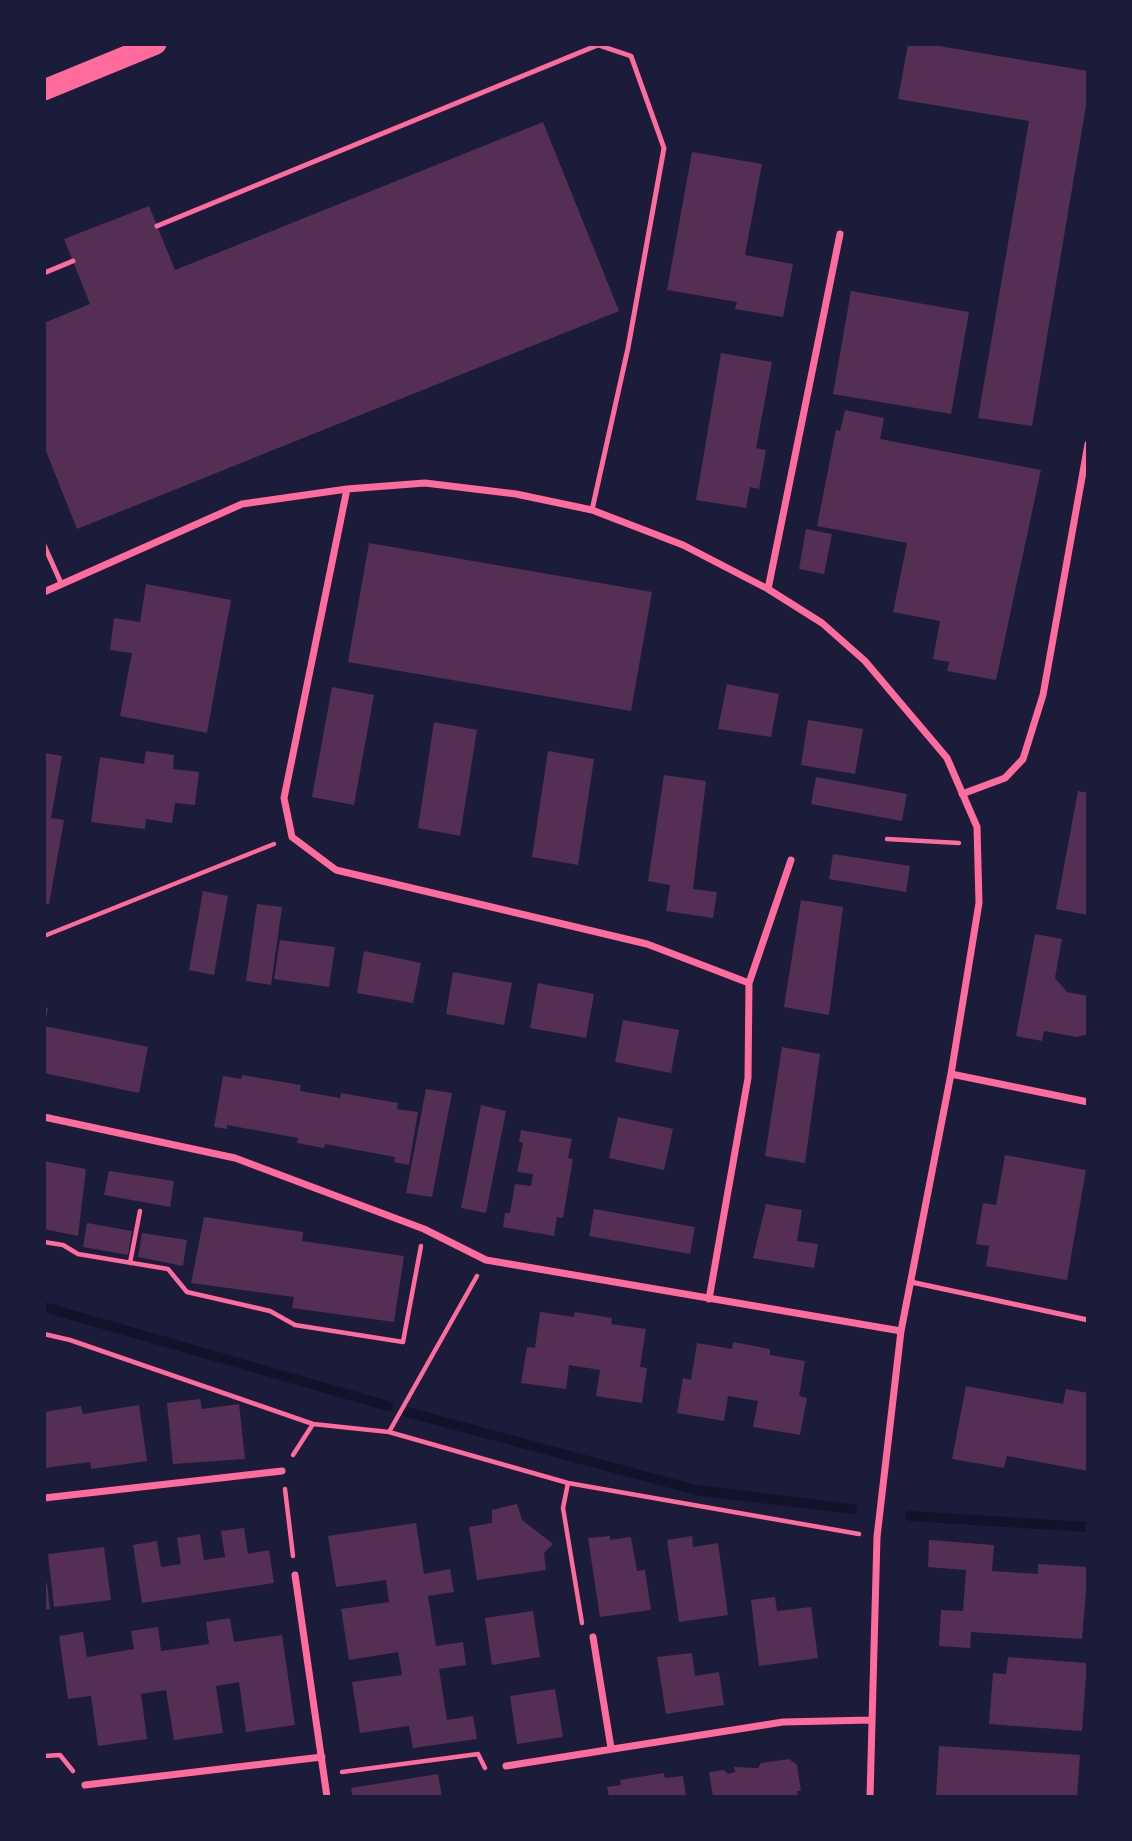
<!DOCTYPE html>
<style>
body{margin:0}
#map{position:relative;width:1132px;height:1841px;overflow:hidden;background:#1b1b3a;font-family:Arial,sans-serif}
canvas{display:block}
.frame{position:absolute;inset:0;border:46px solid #1b1b3a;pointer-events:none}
</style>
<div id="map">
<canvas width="1132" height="1841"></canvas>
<div class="frame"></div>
</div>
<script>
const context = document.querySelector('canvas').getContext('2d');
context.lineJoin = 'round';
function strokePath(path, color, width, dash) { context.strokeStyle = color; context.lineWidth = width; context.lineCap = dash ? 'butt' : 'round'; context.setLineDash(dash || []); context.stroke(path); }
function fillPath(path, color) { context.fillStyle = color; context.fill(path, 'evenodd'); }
strokePath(new Path2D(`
 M44,1307L388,1406
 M407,1412L696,1490L852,1509
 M910,1516L1088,1527`), '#12122b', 10);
fillPath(new Path2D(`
 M908,44H927L1088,71V94L1032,426L978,418L1029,121L898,99Z
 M543,122L619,311L77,529L44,446V323L90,304L64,239L149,206L175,270Z
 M692,152L762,164L745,255L793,264L783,317L735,309L737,302L667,290Z
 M851,291L969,312L951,414L833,394Z
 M721,353L772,362L756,448L766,450L759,489L750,487L746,508L696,500Z
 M845,410L884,418L880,439L1041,470L996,680L947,671L949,662L933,659L940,621L893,612L907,543L817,526L836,430L840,431Z
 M806,529L832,534L824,574L799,569Z
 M369,543L652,592L631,711L348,662Z
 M146,584L231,600L207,733L120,716L132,653L110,650L114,618L140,622Z
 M727,684L779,694L771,737L718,729Z
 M332,687L374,695L354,805L312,797Z
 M808,720L863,729L855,774L801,765Z
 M434,722L477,730L460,836L418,828Z
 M146,751L174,755L173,769L199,772L195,805L175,803L172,823L146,819L145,829L91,822L100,757L144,764Z
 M548,751L594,759L578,865L532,857Z
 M44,753L62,756L51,818L64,820L49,904L44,903Z
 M664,775L706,781L693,889L717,892L713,918L666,911L670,885L648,881Z
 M816,777L907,794L902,821L811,804Z
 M1078,791L1088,793V915L1056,909Z
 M833,854L910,866L906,892L829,879Z
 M203,891L228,896L214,975L189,970Z
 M801,900L843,907L829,1015L784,1007Z
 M257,904L282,907L271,985L246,981Z
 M1035,934L1062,939L1055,978L1067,992L1088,996V1034L1077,1037L1044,1031L1042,1041L1016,1036Z
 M280,940L335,947L329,987L274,979Z
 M364,951L421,963L413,1003L357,993Z
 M453,972L512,983L504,1025L446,1014Z
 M538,983L594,994L586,1038L530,1028Z
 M44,1007L48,1008L45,1024H44Z
 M623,1020L679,1030L671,1073L615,1062Z
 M44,1026L148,1047L139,1093L44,1073Z
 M782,1047L820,1054L805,1163L765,1156Z
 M242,1075L301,1085L300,1091L340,1098L341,1093L398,1103L397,1109L418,1112L409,1165L394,1162L395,1157L325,1144L324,1148L297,1143L298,1138L227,1125V1129L214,1127L223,1076L241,1079Z
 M426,1089L452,1093L432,1197L406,1193Z
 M481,1105L506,1111L486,1213L461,1208Z
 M618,1117L673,1129L664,1170L609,1158Z
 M521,1130L572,1139L568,1158L573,1159L563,1218L557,1217L554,1236L503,1227L505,1213H510L515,1184L531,1186L533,1174L517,1172L523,1143L519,1142Z
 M1005,1155L1086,1170L1067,1280L986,1266L989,1246L976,1244L983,1203L996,1205Z
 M44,1161L86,1169L78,1236L44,1229Z
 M109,1171L174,1181L170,1207L104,1195Z
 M766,1204L802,1210L797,1241L818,1244L814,1268L753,1258Z
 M594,1209L695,1227L690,1254L589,1236Z
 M204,1217L303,1232L302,1241L404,1256L394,1322L292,1308L294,1297L191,1283Z
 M87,1223L132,1231L128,1255L83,1247Z
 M142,1233L187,1240L183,1266L138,1257Z
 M540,1312L574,1317L575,1312L612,1318L611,1324L646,1329L640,1367L647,1368L642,1403L596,1396L600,1370L569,1365L566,1389L521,1383L527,1347L535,1348Z
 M733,1342L770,1349V1355L805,1361L799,1396L807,1398L800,1435L753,1427L758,1401L728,1396L724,1421L677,1413L683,1378L691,1380L697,1343L732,1349Z
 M966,1386L1063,1404L1066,1389L1088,1393V1471L1007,1456L1004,1468L952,1459Z
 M200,1399L202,1409L239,1404L245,1459L173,1464L167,1403Z
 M139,1405L147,1461L91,1469L90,1462L44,1468V1412L81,1406L83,1414Z
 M517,1504L522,1520L553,1544L544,1553L546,1570L477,1580L469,1527L492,1523V1510Z
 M416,1523L424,1574L450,1569L454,1592L428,1596L436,1646L463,1642L466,1665L439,1669L447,1720L473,1716L477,1739L413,1748L409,1726L360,1733L352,1682L402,1675L398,1652L349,1660L341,1609L389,1602L386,1580L336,1587L328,1536Z
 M244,1528L248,1554L269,1550L274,1583L142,1603L133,1545L157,1541L161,1567L181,1564L177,1538L200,1534L204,1560L225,1557L221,1531Z
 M610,1536V1540L631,1537L637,1571L645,1570L651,1610L600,1617L588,1538Z
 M692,1536L693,1547L718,1543L728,1615L679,1622L667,1540Z
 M929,1540L994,1545L992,1571L1038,1574V1564L1088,1567L1082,1639L971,1632L970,1648L939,1646L941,1610L963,1611L966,1570L928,1567Z
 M104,1547L111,1600L54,1607L48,1554Z
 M44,1583H47L50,1609L44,1610Z
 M775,1597L777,1611L811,1607L818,1658L759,1666L751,1600Z
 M533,1611L540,1657L492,1665L485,1618Z
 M230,1618L234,1642L282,1635L295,1725L246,1732L239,1682L216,1686L223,1733L174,1740L166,1690L141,1694L147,1739L98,1746L91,1696L68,1699L59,1636L83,1632L87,1657L134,1649L131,1631L158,1627L161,1651L209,1644L206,1622Z
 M692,1653L695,1676L719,1672L724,1705L666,1714L657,1657Z
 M1008,1657L1087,1663L1082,1731L989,1724L993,1673L1006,1674Z
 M555,1689L563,1737L517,1744L510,1696Z
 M939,1746L1080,1755L1077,1797H936Z
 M789,1759L797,1765L801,1791H797L798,1797H713L709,1772L724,1770L728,1774L735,1772L734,1767L758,1768L761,1763Z
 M664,1773L665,1778L683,1776L686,1797H609L607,1787L621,1785L620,1780Z
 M438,1774L442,1797H353L351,1788Z`), '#542f53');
strokePath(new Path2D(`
 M887,839L959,843
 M44,936L274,844
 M44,1242L63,1245L78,1254L168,1269L187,1292L270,1311L295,1325L403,1342L421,1246
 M130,1263L140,1211
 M44,1334L70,1340L313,1424L389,1432L568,1483L859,1534
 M389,1432L477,1276
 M293,1455L313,1424
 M568,1483L563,1508L582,1623
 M285,1489L293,1556
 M44,1756L60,1755L73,1771
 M342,1772L478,1754L485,1768`), '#ff6b9d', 4.5);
strokePath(new Path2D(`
 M157,226L598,45L631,56L664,148L628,348L592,510
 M44,273L73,261
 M44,545L61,583
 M911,1282L1088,1320`), '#ff6b9d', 5);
strokePath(new Path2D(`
 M347,489L284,798L292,837L336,870L647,944L749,983
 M768,589L840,234
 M44,592L242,504L347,489L425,483L516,494L592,510L683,545L768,589L822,623L865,661L947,758L977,827L979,903L951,1074L901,1331L877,1537L870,1797
 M962,794L1005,778L1023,759L1043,695L1088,444
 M951,1074L1088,1102
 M44,1117L235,1158L424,1229L486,1260L901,1331
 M709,1299L748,1078L749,983L791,860
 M44,1498L282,1471
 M295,1575L327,1797
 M593,1637L611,1748
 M506,1766L783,1722L872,1720
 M85,1785L322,1757`), '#ff6b9d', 7);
strokePath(new Path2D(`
 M44,90L156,44`), '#ff6b9d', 21);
</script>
